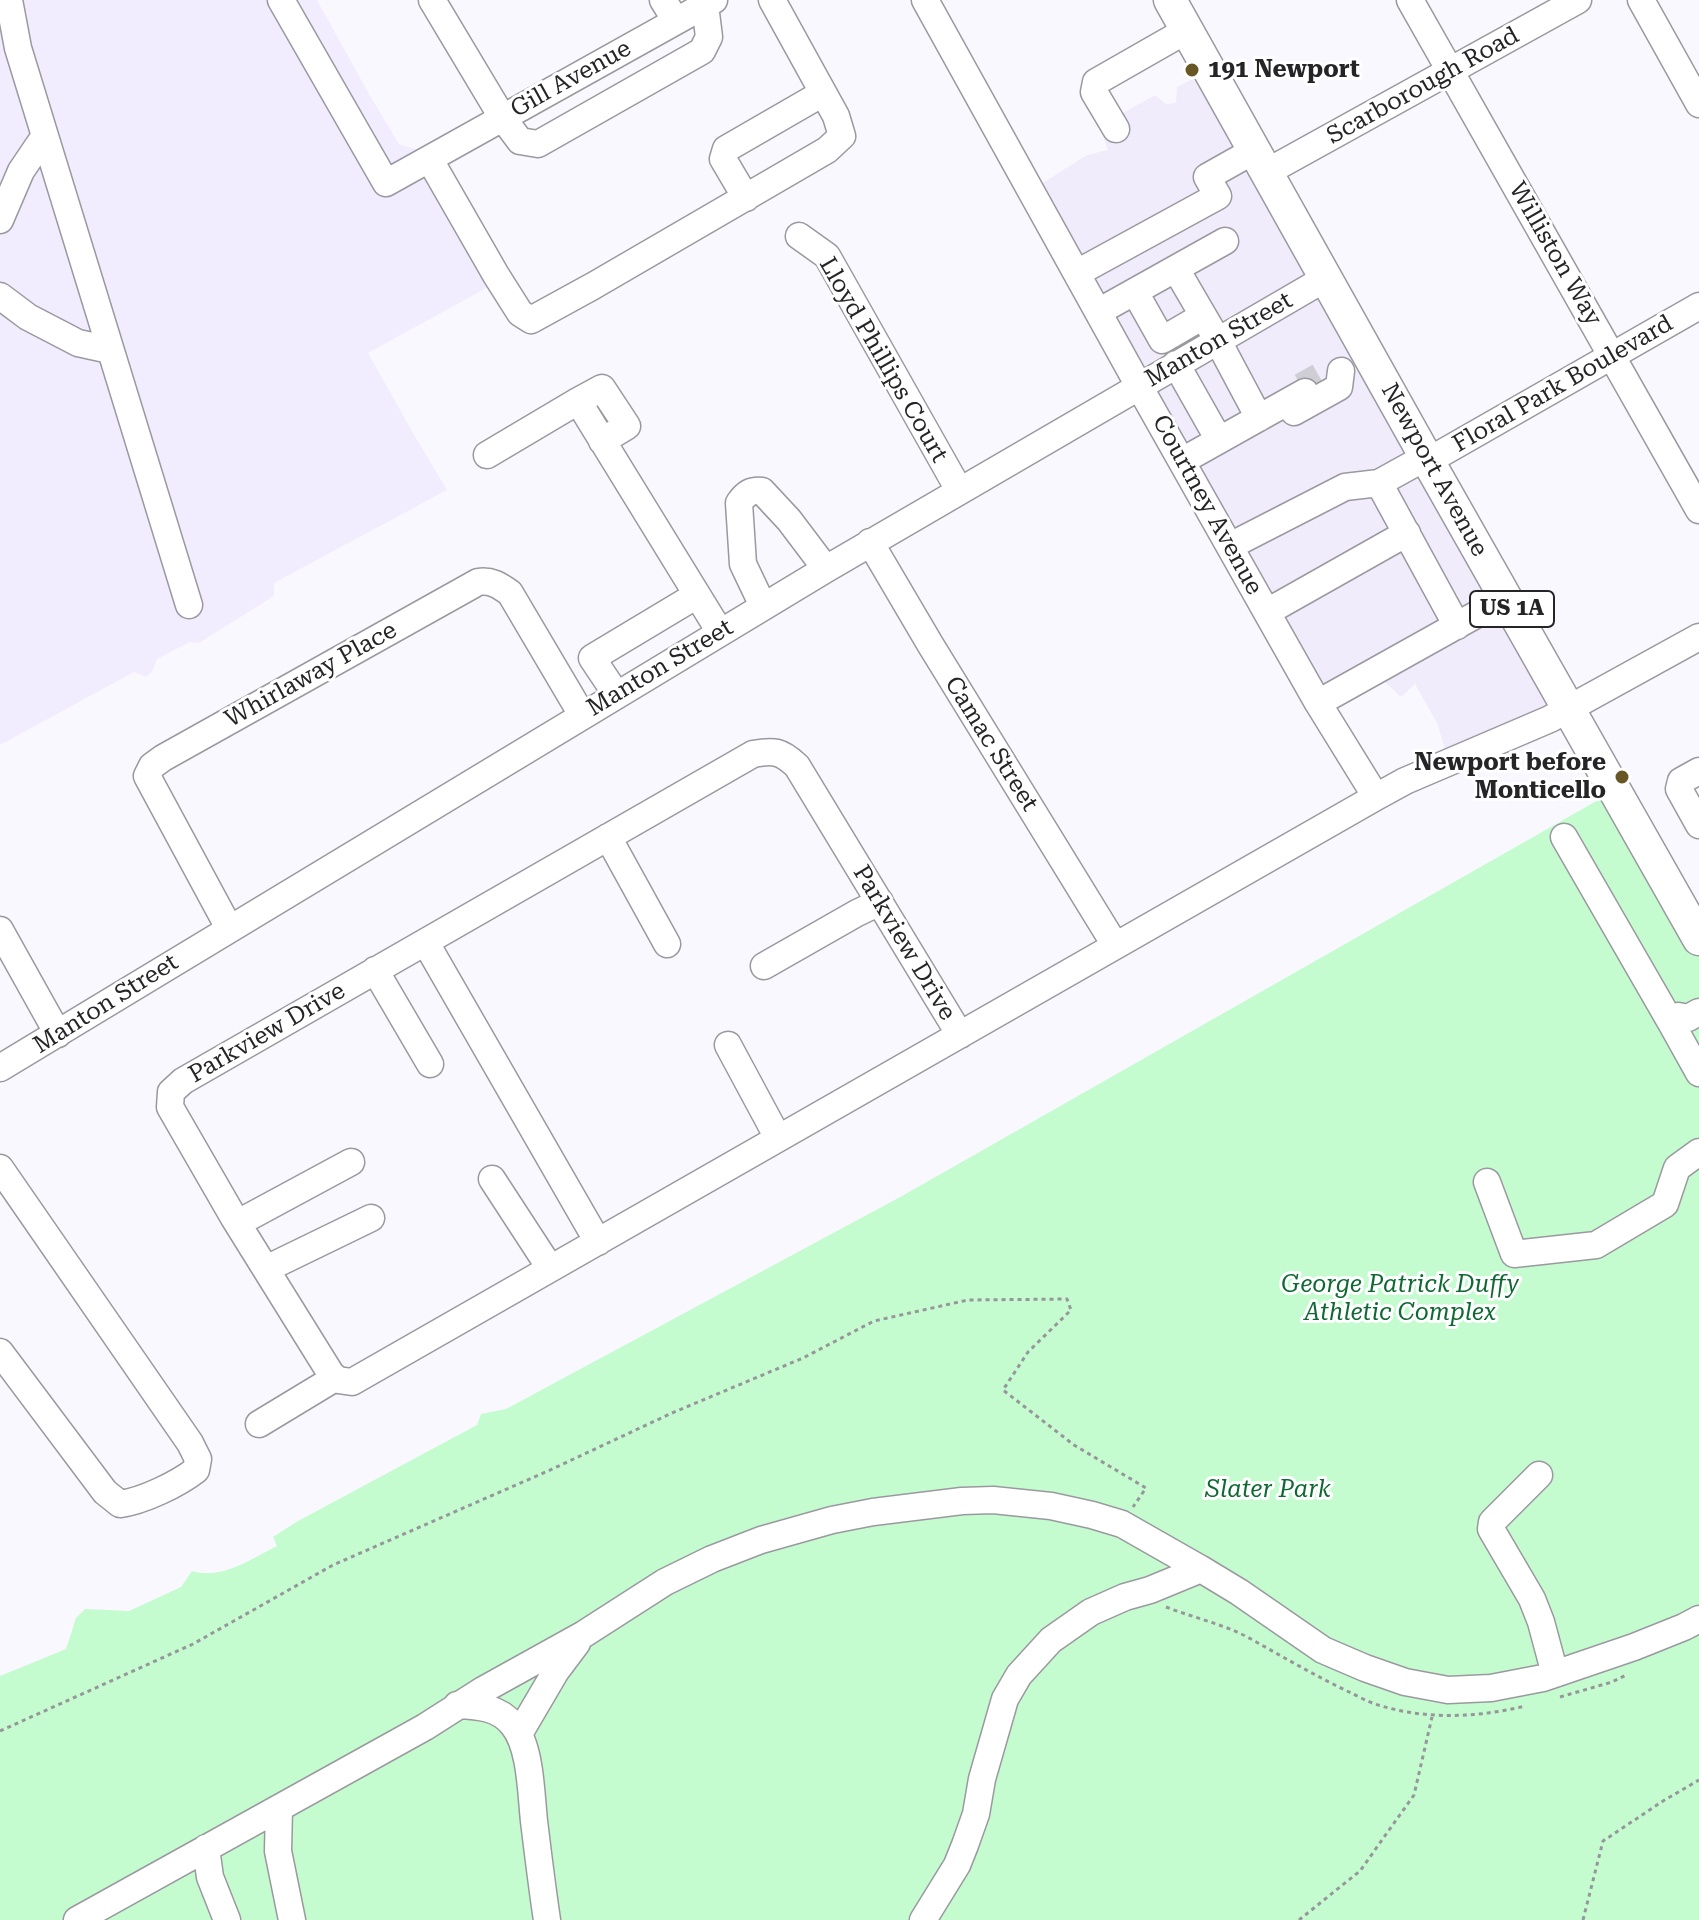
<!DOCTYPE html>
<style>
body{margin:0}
canvas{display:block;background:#faf8ff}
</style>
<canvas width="1699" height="1920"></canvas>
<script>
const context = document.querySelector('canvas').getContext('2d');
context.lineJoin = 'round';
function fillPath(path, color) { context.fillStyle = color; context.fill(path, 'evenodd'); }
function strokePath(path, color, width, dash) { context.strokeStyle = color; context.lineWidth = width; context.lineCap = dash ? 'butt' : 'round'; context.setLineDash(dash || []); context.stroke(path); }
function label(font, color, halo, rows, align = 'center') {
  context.font = font + ' "Roboto Serif",serif'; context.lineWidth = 6; context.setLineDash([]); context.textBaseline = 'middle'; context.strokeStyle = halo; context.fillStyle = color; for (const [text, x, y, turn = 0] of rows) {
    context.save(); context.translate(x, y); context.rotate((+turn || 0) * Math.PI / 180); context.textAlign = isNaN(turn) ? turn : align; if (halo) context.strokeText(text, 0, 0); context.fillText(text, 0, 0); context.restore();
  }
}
fillPath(new Path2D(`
 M1208,71L1564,704L1447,755L1437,723L1415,684L1401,697L1385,682L1378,684L1326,712L1030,191L1087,155L1108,150L1099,126L1155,95L1166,104L1176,103L1177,87Z`), '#f0ecfb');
fillPath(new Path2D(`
 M0,0H317L369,94L399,144L435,155L427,184L490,286L368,353L413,433L447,490L274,583V596L199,643L190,642L157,659L152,672L146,677L134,672L0,745Z`), '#f2edfe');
fillPath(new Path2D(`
 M1614,791L1699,942V1920H0V1676L66,1649L76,1618L85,1609L129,1611L181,1587L192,1571C222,1580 251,1559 277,1546L273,1537L298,1521L477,1425L481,1414L506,1409L902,1196Z`), '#c4fcd0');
strokePath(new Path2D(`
 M1301,386L1319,376`), '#cfced4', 26, [26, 13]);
const minor = new Path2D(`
 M9,0L18,48L189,605
 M281,0L386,183L714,0
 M432,0L502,117L520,141L538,144L702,51L709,37L705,5
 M663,0L676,21
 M925,0L1139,386L1318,703L1376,797
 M1410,0L1699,510
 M1641,0L1699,104
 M1116,129L1094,92L1096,82L1187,30
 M430,160L496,275L520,313L531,320L593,286L827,150L842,136L836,116L772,0
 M1267,172L1578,0
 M746,198L723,159L726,149L823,93
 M0,220L21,171L44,137
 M799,236L827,256L959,490
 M1176,269L1218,341L1259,418
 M1077,273L1218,196L1207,177L1255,150
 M1135,292L1162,340L1203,316
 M0,296L28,317L78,343L110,350
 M1098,312L1225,241
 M1176,364L1219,440
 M578,401L602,388L627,426L602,441
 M1294,412L1339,387L1341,371
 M487,455L578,401L720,632
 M1182,461L1305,392
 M1428,461L1699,306
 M1379,483L1457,626
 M870,542L930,644L1115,945
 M1230,546L1345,487L1379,483L1426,457
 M763,606L743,564L739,503C746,493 751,490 762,491L789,520L826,569
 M1267,612L1407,533
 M616,694L592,658L697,595
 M1318,703L1506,598
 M1699,771L1681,781L1679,789L1699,825
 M608,837L667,944
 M1564,837L1670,1021L1678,1016L1688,1018L1699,1012
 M229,928L147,776L152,766L163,758L478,582C491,580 499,585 510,593L582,715
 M0,930L58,1034
 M426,943L598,1242
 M764,966L857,913L880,902
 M375,970L430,1064
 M1670,1021L1699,1073
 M960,1035L797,766C781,751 774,750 753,754L183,1081L171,1092L170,1107L234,1218L331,1374L338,1380L352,1382L1376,797L1405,781L1550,719L1699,637
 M728,1045L778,1138
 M0,1068L826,569L1326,278
 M0,1168L190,1443L198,1459L196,1470C178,1484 143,1501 120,1504L105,1492L0,1352
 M492,1179L550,1268
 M1487,1182L1514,1254L1596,1245L1665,1204L1677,1168L1699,1152
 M238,1223L351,1162
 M266,1269L371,1218
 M259,1424L335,1378
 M1539,1475L1492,1522L1491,1529L1532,1599L1541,1622L1555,1674
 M457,1705C478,1706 499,1707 513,1725C531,1747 531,1794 534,1821C538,1854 542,1887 547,1920
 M519,1734L556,1671L577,1643
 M279,1808L278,1851L292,1920
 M206,1848L210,1877L227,1920
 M77,1920L425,1727L483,1690L584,1634L665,1582L712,1559L761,1540L832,1520L873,1512L962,1501L993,1500L1051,1506L1092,1515L1122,1524L1201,1569L1239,1592L1323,1650L1365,1668L1405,1682L1448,1690L1491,1688L1543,1678L1634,1647L1684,1627L1699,1619
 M923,1920L957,1865L965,1845L976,1814L982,1779L1005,1699L1019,1675L1051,1640L1091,1612L1125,1597L1150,1590L1201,1569`);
const major = new Path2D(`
 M1170,0L1428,461L1699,939`);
strokePath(minor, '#9b99a0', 29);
strokePath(major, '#9b99a0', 35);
strokePath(new Path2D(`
 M1166,1607C1194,1618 1224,1624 1251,1639C1283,1657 1314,1675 1347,1691C1356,1695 1366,1701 1375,1704C1424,1720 1476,1718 1525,1706
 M1560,1697L1612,1682L1628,1674
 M0,1731L193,1644L333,1565L548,1471L672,1413L803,1358L874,1321L968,1300L1067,1299L1071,1310L1028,1352L1003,1390L1074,1445L1146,1488L1133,1507
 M1299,1920L1360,1871L1414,1795L1432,1717
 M1583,1920L1603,1841L1663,1801L1699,1780`), '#97969b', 3, [4, 4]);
strokePath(minor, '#fff', 26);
strokePath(major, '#fff', 32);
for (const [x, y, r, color] of [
 [1192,70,8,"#685624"],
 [1622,777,8,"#685624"]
]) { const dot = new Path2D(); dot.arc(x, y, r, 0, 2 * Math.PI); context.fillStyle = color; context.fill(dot); strokePath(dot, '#fff', 3); }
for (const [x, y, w] of [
 [1512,609,84]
]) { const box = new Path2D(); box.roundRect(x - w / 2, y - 18, w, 36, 6); context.fillStyle = '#fff'; context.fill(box); strokePath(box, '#252427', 2); }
label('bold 22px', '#252427', null, [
 ["US 1A",1512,609]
]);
label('bold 24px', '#252427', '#fff', [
 ["191 Newport",1208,70],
 ["Newport before",1606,763,"right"],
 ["Monticello",1606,791,"right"]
], 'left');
label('24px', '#252427', '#fff', [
 ["Gill Avenue",571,79,-29],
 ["Scarborough Road",1423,86,-29],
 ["Williston Way",1555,254,60],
 ["Manton Street",1219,340,-30],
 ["Lloyd Phillips Court",883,360,60],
 ["Floral Park Boulevard",1563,384,-30],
 ["Newport Avenue",1434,470,61],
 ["Courtney Avenue",1207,505,61],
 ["Manton Street",660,668,-31],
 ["Whirlaway Place",311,675,-29],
 ["Camac Street",991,744,58],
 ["Parkview Drive",904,943,59],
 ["Manton Street",106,1004,-32],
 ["Parkview Drive",267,1033,-30]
]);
label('italic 24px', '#0f6933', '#fff', [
 ["George Patrick Duffy",1400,1285],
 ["Athletic Complex",1400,1313],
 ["Slater Park",1268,1490]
]);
</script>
